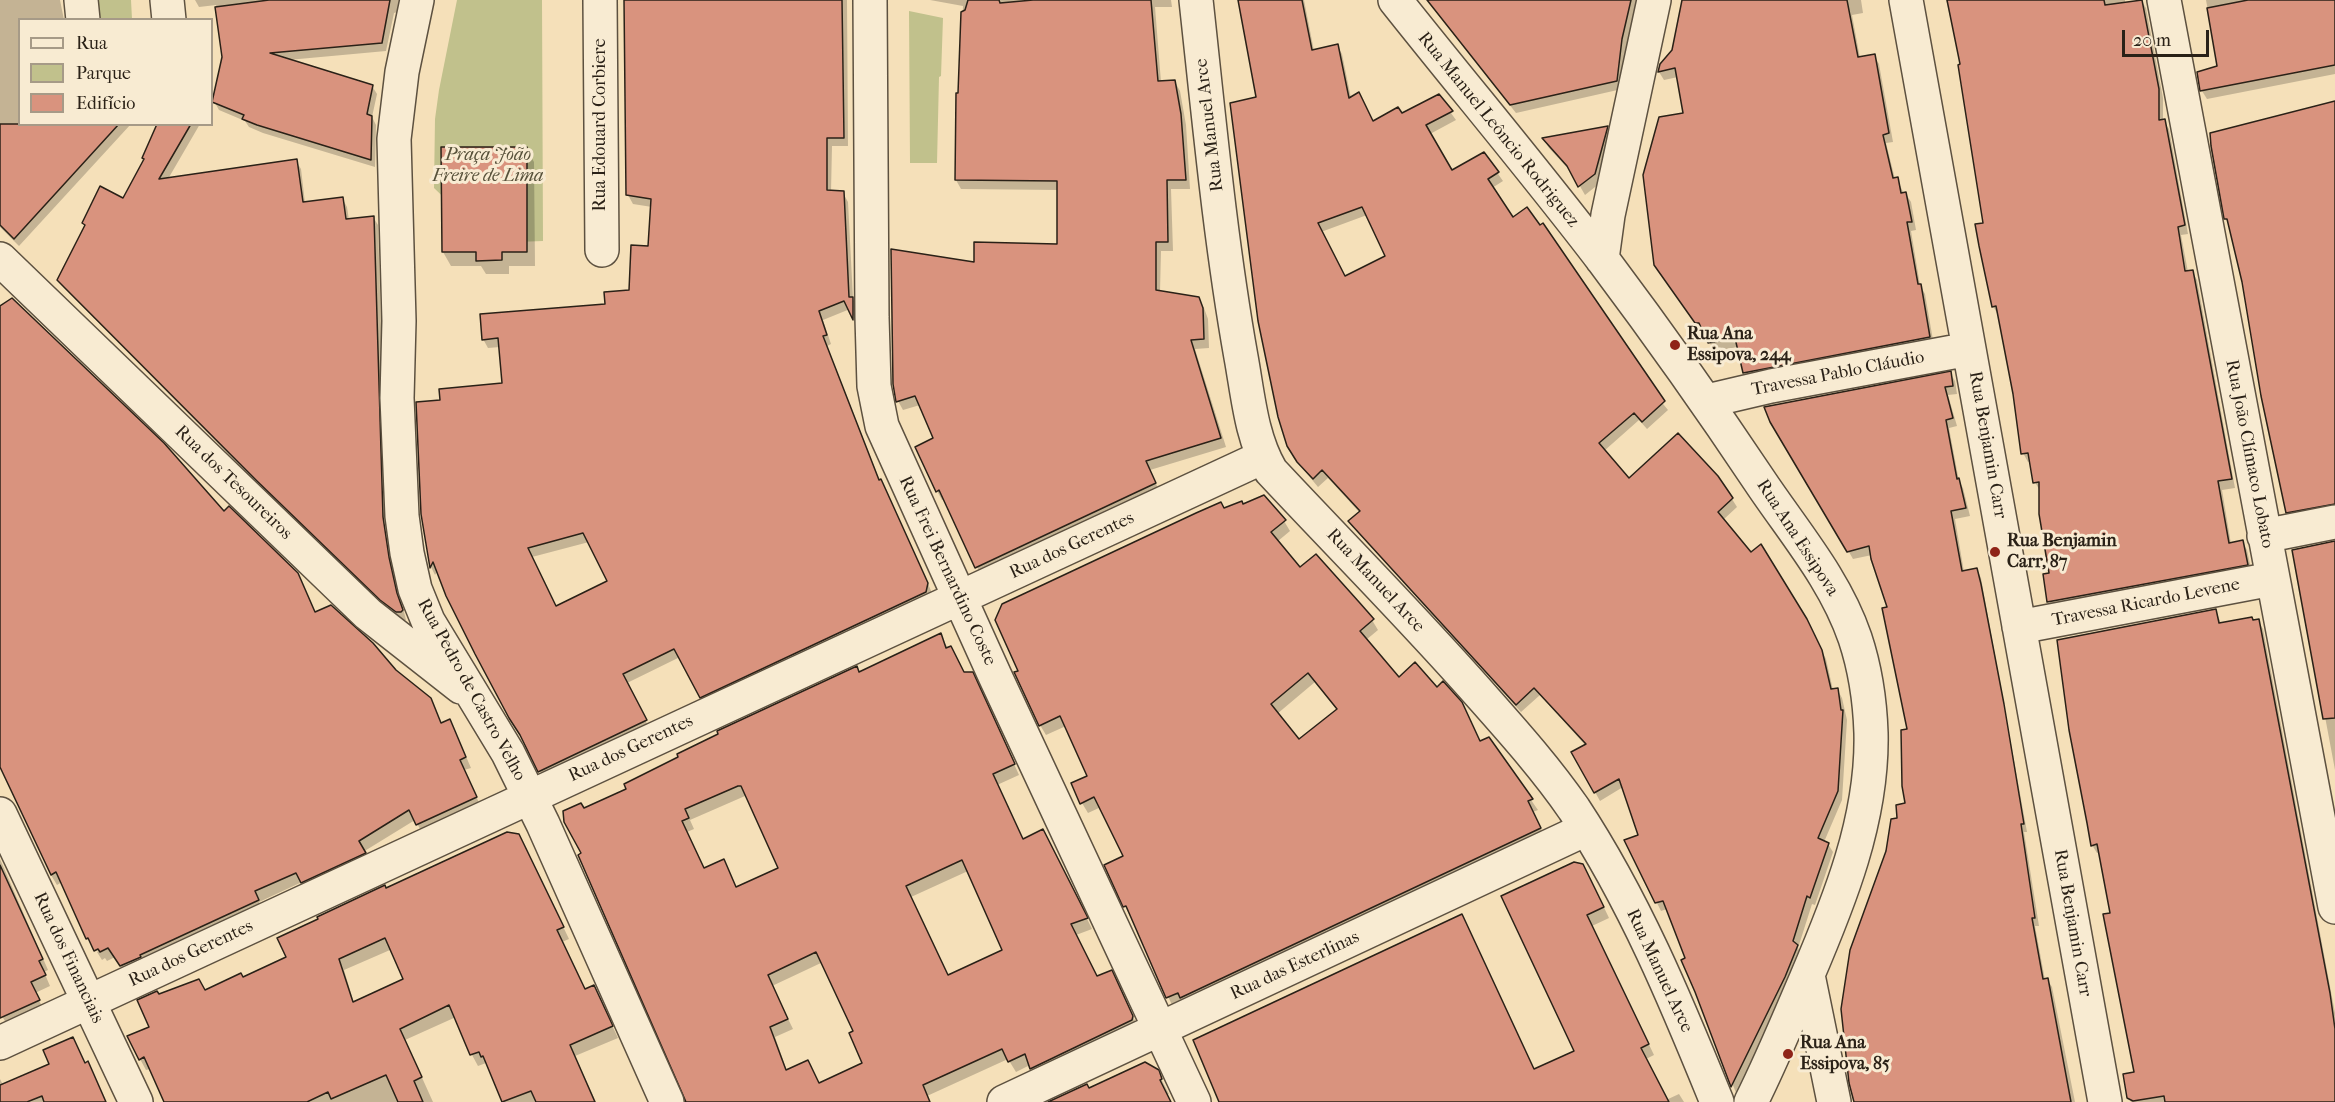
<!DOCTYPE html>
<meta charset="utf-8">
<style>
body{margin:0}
#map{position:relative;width:2335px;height:1102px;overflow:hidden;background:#f5e0b9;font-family:"IM FELL French Canon",serif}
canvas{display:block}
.legend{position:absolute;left:18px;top:18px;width:195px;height:108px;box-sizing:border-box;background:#f8ebd2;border:2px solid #a69a87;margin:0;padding:8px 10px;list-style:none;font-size:18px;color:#2a2117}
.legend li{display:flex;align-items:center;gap:12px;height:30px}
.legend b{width:30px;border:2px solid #a69a87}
.scale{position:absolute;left:2122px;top:30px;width:87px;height:27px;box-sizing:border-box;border:3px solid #2a2117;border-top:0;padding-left:8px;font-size:18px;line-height:21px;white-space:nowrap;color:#2a2117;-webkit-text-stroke:4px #f8ebd2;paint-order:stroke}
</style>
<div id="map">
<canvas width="2335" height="1102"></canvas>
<ul class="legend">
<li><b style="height:8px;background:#f8ebd2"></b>Rua</li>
<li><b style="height:16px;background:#c1c18c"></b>Parque</li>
<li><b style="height:16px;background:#d9937e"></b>Edifício</li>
</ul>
<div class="scale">20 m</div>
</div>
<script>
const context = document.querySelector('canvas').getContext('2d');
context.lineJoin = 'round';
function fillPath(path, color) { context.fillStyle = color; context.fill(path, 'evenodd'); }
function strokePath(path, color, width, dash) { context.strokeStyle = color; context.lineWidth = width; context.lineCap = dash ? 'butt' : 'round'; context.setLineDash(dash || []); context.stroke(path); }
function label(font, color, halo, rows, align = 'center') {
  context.font = font + ' "IM FELL French Canon",serif'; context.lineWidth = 6; context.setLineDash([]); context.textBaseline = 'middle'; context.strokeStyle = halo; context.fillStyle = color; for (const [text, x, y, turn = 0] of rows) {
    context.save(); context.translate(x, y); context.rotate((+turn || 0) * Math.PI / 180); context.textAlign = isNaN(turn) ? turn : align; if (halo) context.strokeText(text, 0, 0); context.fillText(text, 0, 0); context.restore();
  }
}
fillPath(new Path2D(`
 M67,0H131L132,19H70Z
 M457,0H542L543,241L491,243L434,188L435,119L439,90Z
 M909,11L943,18L941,76L939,77L937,163H910Z`), '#c1c18c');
fillPath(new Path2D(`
 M0,0H60L64,20H20V124H131L19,246L0,227Z
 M195,0H400L398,12L394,13L386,51L288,60L372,86L377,94L372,117L376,125L375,167L263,133L249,127L245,121L219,110L214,101L224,57L216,5L199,7Z
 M626,0H847L848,146H832L831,192L843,193L848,202L853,299L857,307L858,324L850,309L823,320L831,344L827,346L880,481L886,489L932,593L706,706L680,657L627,683L650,730L545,780L438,570L435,575L431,567L422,514L441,401L503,384L500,347L488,348L483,339L607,305L631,292L650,248L652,207L633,204L628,195ZM589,542L609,581L556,607L532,557Z
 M930,0H1171L1172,7H1155L1161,82H1175L1180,91L1186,125L1190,189H1171L1173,251H1161L1160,292L1198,299L1204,308L1208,319L1209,348L1195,349L1226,447L1150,470L1160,493L982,577L945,499L942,500L937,491L935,439L920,405L903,410L898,401L975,264L1059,245L1058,190L961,189L956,180L963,6Z
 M1237,0H1304L1314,51L1337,46L1342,54L1351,98L1374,123L1402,115L1438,95L1456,120L1430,134L1451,172L1484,154L1503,181L1492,188L1512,219L1668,410L1647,429L1639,420L1604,451L1629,480L1732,499L1737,507L1723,520L1811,630L1826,659L1833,690L1837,689L1842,698L1847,720L1842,800L1824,842L1828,844L1833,852L1815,905L1812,904L1798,948L1802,955L1789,986L1736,1093L1667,909L1661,911L1626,841L1640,836L1623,787L1600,801L1573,752L1586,746L1540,695L1521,712L1355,529L1350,521L1360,513L1328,478L1318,487L1304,470L1288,445L1258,98L1240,1ZM1367,215L1387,256L1345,278L1321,232Z
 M1427,0H1637L1627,49L1622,89L1516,113Z
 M1684,0H1861L1863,13L1852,15L1860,58L1874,56L1879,64L1893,142L1886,143L1895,179H1897L1904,194H1906L1911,202L1916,230L1911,231L1920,285L1925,294L1934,346L1750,381L1745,373L1738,347L1714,351L1704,331L1701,332L1661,274L1685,114L1678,77L1664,80L1659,72L1673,51Z
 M1946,0H2125V3L2141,0L2146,8L2163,98V121L2169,129L2188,234L2181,235L2188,272L2192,271L2197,280L2235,488L2222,490L2231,544L2242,542L2247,550L2252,573L2053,610L2049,601L2051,574L2040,491L2035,482L2031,461L2028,462L2023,453L2015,394L1998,315L1993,306L1984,224L1962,65Z
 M2206,0H2335V74L2207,99L2202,91L2198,73L2218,67Z
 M2335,103V512L2292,521L2287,512L2244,282L2231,227L2226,219Z
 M159,124H200L168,179L296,161L301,169L305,203L342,198L347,207L349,220L373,217L378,225L387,528L393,567L406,620H402L387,608L264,490L64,288L59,280L86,227L83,223L123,200L145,160Z
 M1607,128L1612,137L1600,183L1585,195L1573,174L1549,148L1544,140Z
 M526,148L534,162L535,266H509V274H486L481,266H451L443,252Z
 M0,308L224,513L297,574L316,613L430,699L442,724L455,731L471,768L464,770L481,807L423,834L415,820L363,852L370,863L308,892L302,882L259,902L263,910L127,976L115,957L107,961L105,958L102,960L97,952L106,947L93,948L62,882L57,885L51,875L0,764Z
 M1950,373L1955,381L1957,394L1948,395L1957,426L1949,428L1959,481L1963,488L1970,516L1955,519L1964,572L1977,569L1981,578L2027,832H2024L2039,926H2035L2045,980L2047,979L2052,987L2075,1102H1855L1899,819L1907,805L1909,730L1889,608L1872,555L1853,559L1766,408Z
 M1243,506L1284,521L1290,531L1278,541L1300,569L1372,620L1378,630L1366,640L1399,679L1480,742L1488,739L1538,810L1533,812L1546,839L1173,1007L1125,906V857L1101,807L1088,813L1082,803L1089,776L1066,726L1046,735L1040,725L1224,510ZM1315,682L1338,711L1299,741L1277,714Z
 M2335,543V770L2294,551Z
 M2216,610L2221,624L2258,621L2263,629L2335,1013V1102H2131L2130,1100L2124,1076L2135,1073L2112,914L2100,852L2097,853L2092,845Z
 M940,635L964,674L978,685L1019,775L997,785L1023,840L1049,841L1092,929L1076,935L1097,978L1117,982L1138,1027L1038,1079L1030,1065L1016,1072L1008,1059L927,1096L930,1102H687L583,810L628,790L859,673ZM745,796H747L780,869L737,888L729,871L705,869L687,832L694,829L690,820ZM968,871L1004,950L948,976L911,897ZM823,962L855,1032L864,1063L819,1084L787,1071L775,1037L793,1029L772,986Z
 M525,847L569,939L562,942L586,991L594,987L618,1038L575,1056L596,1102H504L489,1067L486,1063L478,1066L472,1055L456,1017L405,1040L433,1102H165L150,1069L146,1070L140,1059L152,1028L158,996L205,992L243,979L288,957L386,890ZM390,950L405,979L354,1003L344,970Z
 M0,859L48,970L44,972L50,986L35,993L44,1010L8,1027L0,1012Z
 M1589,876L1609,918L1592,926L1654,1055L1646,1059L1666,1100L1679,1094L1684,1102H1221L1535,1071L1576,1052Z
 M85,1064L106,1102H0V1079L3,1085Z
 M1157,1071L1169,1094L1167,1095L1171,1102H1052L1088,1089Z`), '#0003');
const building = new Path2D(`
 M269,0H390L382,43L270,53L373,85L367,114L372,116L371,160L257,125L242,119L244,115L212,102L222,57L215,7Z
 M624,0H842L844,138H827V190L844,191L849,297H853V320L844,301L819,311L827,335L823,336L879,480L881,479L928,583L926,592L700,698L674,649L623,674L647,720L538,772L520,735L509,718L475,654L446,596L433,562L430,568L421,514L416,402L440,400L439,389L502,383L498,338L482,340L480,314L605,304L604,292L629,290L631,245L648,246L651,199L626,195ZM583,533L607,581L556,606L528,548Z
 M968,0H999L1000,3L1033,0H1151L1158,81L1175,80L1181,114L1186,180H1167L1168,242H1156V290L1199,297L1203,308L1204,339L1191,340L1221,438L1146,461L1156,483L975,568L939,490L936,492L915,447L933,438L915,396L896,402L893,384L891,249L974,262V242L1057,244V181L955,180L956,93H958L961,12L965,10Z
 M1238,0H1302L1312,50L1338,44L1349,98L1359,92L1373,121L1398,107L1402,113L1439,94L1453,111L1426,125L1452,170L1484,152L1499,172L1488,179L1513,217L1527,207L1540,225L1543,223L1665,401L1642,422L1634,413L1599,443L1629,478L1678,433L1718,476L1733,498L1718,512L1751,552L1761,544L1807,619L1822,650L1831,689L1838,688L1841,710H1843L1838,791L1818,838L1829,843L1810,898L1807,896L1793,941L1798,945L1785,977L1731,1087L1695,992L1681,960L1685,958L1663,901L1655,903L1624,840L1638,835L1619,779L1594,793L1571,752L1586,744L1534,688L1516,705L1348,521L1360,511L1322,470L1313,479L1297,462L1287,446L1278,417L1258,321L1230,103L1256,97ZM1362,207L1385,256L1345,276L1318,223Z
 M1427,0H1631L1622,39L1617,81L1510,105Z
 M1682,0H1847L1858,57L1875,54L1889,133L1883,135L1893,178L1898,177L1901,193L1906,192L1912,222H1907L1918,284H1921L1930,337L1743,373L1735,338L1708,343L1699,323H1695L1654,265L1643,175L1659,117L1683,113L1675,68L1658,72L1660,64L1672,50Z
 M1947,0H2104L2105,5L2142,0L2159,89V120L2165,119L2185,225L2178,227L2185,271L2193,270L2232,479L2218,481L2229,543L2243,540L2248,565L2047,602L2043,574L2049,573L2039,514V482L2033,483L2028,453L2021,454L2013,394L1996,306L1992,307L1979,246L1975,224L1983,223L1958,65L1960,64Z
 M2248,0H2335V65L2200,91L2197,72L2217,66L2207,8Z
 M2335,101V504L2286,513L2261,396L2242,282L2227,219H2224L2211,146L2210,133Z
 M0,124H119L14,239L0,225Z
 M157,124H191L159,179L297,159L303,202L343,197L346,219L374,216L383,517L389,557L397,593L403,610L401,612H396L380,600L257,481L57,280L85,225L82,223L100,186L123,198L144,159L142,158Z
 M1608,126L1595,174L1578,187L1567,166L1542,138Z
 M441,147H527V252H502V260L476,261V252H442Z
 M12,298L164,443L224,511L229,506L298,573L315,612L331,605L373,643L396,670L431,698L441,723L450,719L466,757L460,760L477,797L416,825L409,810L359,841L366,853L301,883L296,873L255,891L259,900L140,955L141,957L120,966L108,948L100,952L98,949L94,951L88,938L86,939L56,872L51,875L0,767V306Z
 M1951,371L1953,386L1945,387L1953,418L1946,420L1957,479L1959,478L1966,508L1951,511L1962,571L1977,568L1981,584L2004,704L2024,824H2021L2035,918H2032L2043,979L2048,978L2071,1102H1854L1849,1083L1841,1009L1850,950L1886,851L1891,819L1897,818L1896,805L1905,803L1902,786L1901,730L1907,729L1882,608L1887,607L1871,559L1869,546L1847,552L1770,422L1764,407Z
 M1264,495L1286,520L1271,532L1300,567L1316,554L1359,602L1374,619L1360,631L1399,677L1415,662L1437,687L1443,681L1462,702L1480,741L1489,737L1533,799L1528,801L1541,828L1180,998L1178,993L1166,998L1126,906L1123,907L1104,865L1123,856L1094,797L1080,804L1071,783L1087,776L1060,716L1039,726L1014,672L1018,671L995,620L1002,604L1196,513L1221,502L1224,508L1242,501L1243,504ZM1308,673L1337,709L1299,739L1271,704Z
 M2335,541V718L2323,719L2292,550Z
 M2216,609L2219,623L2252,617L2253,620L2259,619L2330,993L2335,1029V1102H2165L2164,1096L2133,1101L2127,1098L2123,1074L2134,1072L2103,914L2110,913L2097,844L2091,846L2087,823L2069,730L2057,640Z
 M941,633L946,648L951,646L964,672H973L1015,764L993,774L1023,839L1043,829L1088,918L1071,924L1097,976L1112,970L1133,1016L1132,1020L1030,1069L1025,1054L1008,1062L1002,1049L923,1085L930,1102H686L578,855L581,853L564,822L563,811L581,803L584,808L626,789L624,784L678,757L677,754L718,734L717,731L857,666L859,672ZM738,786H741L778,868L736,887L724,859L704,868L682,821L689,818L685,809ZM962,860L1002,950L948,975L906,886ZM816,952L853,1031L849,1033L862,1063L819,1083L808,1060L786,1070L770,1027L788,1019L768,975Z
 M507,832L519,834L564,927L557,930L585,989L594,985L613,1026L570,1045L595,1102H536L531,1091L502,1102L483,1056L481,1057L479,1052L470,1055L449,1005L400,1029L422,1077L414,1081L423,1102H398L386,1075L331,1099L328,1092L307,1102H164L144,1057L139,1060L127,1036L149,1027L137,1000L157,991L159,994L199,979L205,990L241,973L243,977L286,957L277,938L318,919L317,917L385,885L386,888ZM385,938L403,979L353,1002L339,959Z
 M1574,862L1583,864L1604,907L1587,915L1649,1044L1641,1048L1669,1102H1219L1193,1040L1462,914L1534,1069L1574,1051L1501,896Z
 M0,865L43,959L39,961L46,975L31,982L40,1000L0,1018Z
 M73,1037L85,1063L88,1061L106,1102H44L42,1096L27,1102H0V1085L49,1064L43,1050Z
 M1145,1062L1159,1070L1162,1079L1160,1080L1171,1102H1048L1087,1084L1089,1088Z`);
fillPath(building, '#d9937e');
strokePath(building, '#2a2117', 1.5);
const minor = new Path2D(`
 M81,0L83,20
 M167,0L169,20
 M417,0L402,72L394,139L399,321L397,398L402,516L407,553L415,589L428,621L508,753L543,824L667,1102
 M600,0L602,250
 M870,0L872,317L874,386L882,426L995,676L1194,1102
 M1196,0C1209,119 1220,239 1241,357C1248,395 1251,437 1271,471C1342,547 1416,621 1485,700C1516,735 1547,770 1574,809C1634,900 1676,1001 1717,1102
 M1395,0C1464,87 1536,172 1603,260C1657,332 1709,405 1759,480C1793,531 1835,579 1855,638C1865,668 1870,702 1871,733C1873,819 1839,902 1806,979C1788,1021 1771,1062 1751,1102
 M1906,0L2105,1102
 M2164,0L2335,907
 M0,259L368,614L461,687
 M1602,259L1608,215L1654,0
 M1707,401L1771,386L1969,349
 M2264,536L2335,522
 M2019,627L2272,579
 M0,814L136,1102
 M1808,975L1834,1102
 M0,1043L1263,457
 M1004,1102L1586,829`);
strokePath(minor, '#5d5140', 36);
strokePath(minor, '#f8ebd2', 33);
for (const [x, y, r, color] of [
 [1675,345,6,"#8f2418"],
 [1995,552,6,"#8f2418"],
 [1788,1054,6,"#8f2418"]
]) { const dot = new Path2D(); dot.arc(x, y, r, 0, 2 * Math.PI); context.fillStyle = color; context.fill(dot); strokePath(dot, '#f8ebd2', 2); }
label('18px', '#2a2117', '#f8ebd2', [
 ["Rua Edouard Corbiere",601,125,-90],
 ["Rua Manuel Arce",1210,125,-97],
 ["Rua Manuel Leôncio Rodriguez",1498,130,51],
 ["Travessa Pablo Cláudio",1838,374,-11],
 ["Rua Benjamin Carr",1987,445,80],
 ["Rua João Clímaco Lobato",2249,454,79],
 ["Rua dos Tesoureiros",233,483,44],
 ["Rua Ana Essipova",1797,538,57],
 ["Rua dos Gerentes",1072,546,-25],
 ["Rua Frei Bernardino Coste",947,571,65],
 ["Rua Manuel Arce",1375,581,47],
 ["Travessa Ricardo Levene",2146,603,-11],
 ["Rua Pedro de Castro Velho",471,690,61],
 ["Rua dos Gerentes",631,749,-25],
 ["Rua Benjamin Carr",2072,923,80],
 ["Rua dos Gerentes",191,954,-25],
 ["Rua dos Financiais",68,958,65],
 ["Rua das Esterlinas",1295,966,-25],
 ["Rua Manuel Arce",1659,971,65]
]);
label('italic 18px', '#57513a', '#f8ebd2', [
 ["Praça João",488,156],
 ["Freire de Lima",488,177]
]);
label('bold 18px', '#2a2117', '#f8ebd2', [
 ["Rua Ana",1687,335],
 ["Essipova, 244",1687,356],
 ["Rua Benjamin",2007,542],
 ["Carr, 87",2007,563],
 ["Rua Ana",1800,1044],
 ["Essipova, 85",1800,1065]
], 'left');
</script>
